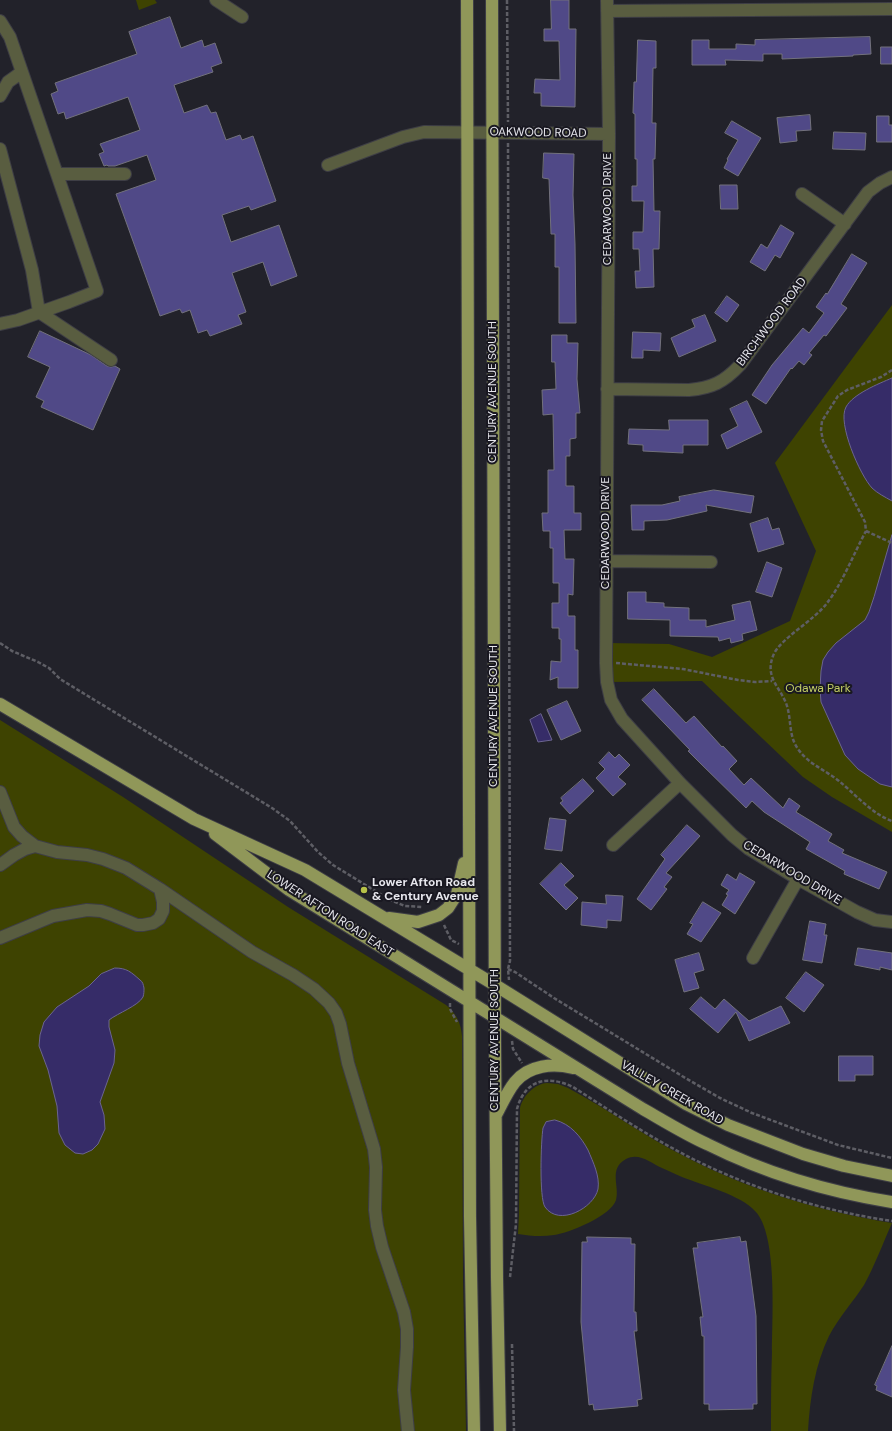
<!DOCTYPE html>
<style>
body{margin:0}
canvas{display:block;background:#22222a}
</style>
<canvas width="892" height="1431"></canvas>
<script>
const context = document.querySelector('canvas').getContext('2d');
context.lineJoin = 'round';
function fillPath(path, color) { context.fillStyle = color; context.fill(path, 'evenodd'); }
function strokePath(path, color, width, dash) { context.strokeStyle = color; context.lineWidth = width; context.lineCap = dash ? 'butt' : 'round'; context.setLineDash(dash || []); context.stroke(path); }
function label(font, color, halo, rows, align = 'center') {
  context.font = font + ' "DM Sans",sans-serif'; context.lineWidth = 4; context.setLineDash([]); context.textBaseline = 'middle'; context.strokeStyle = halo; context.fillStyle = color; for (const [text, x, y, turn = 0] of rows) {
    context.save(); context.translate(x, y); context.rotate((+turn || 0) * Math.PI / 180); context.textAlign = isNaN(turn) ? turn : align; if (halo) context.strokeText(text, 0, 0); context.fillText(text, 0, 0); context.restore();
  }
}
fillPath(new Path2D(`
 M136,0H155L157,3L139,10Z
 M892,305V832L832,797L803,777L702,681L607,682L606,643L669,644L712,657L790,621L816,551L775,463Z
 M0,720L123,797L288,907L446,1005C456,1013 461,1023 462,1036L463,1280L466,1431H0Z
 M547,1083L558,1084L568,1088C608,1109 644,1136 684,1156C749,1190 819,1211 892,1223C883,1243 875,1265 864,1285C853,1302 839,1317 829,1336C815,1365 810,1398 808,1431H771C771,1405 771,1379 772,1352C772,1320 778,1234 755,1211C741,1195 702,1185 682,1177C675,1174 669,1171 662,1168C651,1163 639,1152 626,1159C608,1169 620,1186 616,1200C611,1216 569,1233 554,1235C542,1237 530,1236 518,1234L519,1215L520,1108C523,1096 534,1084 547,1083Z`), '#3e4301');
const water = new Path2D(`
 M892,378V501C885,497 877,493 872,488C860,475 837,423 846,407C853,394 878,384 892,378Z
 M892,535V787L880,784L858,769L845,755L821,702L820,689L821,671L823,660L828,652L836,643L865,620L869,612L874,597Z
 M541,714L552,740L538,742L530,720Z
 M115,968C127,968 131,972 140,980C143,982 143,984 144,988C144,991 144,994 143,997C138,1006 118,1013 109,1020V1027L115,1050L114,1063L100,1102L104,1115L105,1129L98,1144L92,1150L83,1154L75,1153L65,1145L59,1133L57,1106L48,1070L39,1046L40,1035L44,1022L57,1007L89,986L101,974Z
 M555,1120C571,1124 581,1137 588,1150C593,1162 600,1176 598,1189C594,1208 559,1227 545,1207C539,1198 541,1140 543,1128L546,1122Z`);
fillPath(water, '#362c68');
strokePath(water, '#6b6490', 1);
const building = new Path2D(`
 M551,0H569V29H576L575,107L541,106V93H534L535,79L560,80L559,41H544V29H551Z
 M170,17L181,48L202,40L204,47L215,43L222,63L211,67L213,72L174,85L184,113L207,105L211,113L216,112L226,140L240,135L242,140L253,136L276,201L251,210L249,206L222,215L231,242L279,225L297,276L271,286L263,262L232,273L246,312L238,315L242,324L210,336L207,330L198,333L190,310L182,313L180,309L160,316L116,194L156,180L147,155L115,166H108L107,165L104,166L99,154L104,152L100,144L140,130L128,97L66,119L64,112L58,114L51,94L58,91L55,83L137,54L129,32Z
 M870,37L871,54L853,55V56L782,59V54H763V61L725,60L726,65H692V40H709V49H736V44L755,45V40Z
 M638,40L656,41V68H653L652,123H656L655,159H653L654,211H660L659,249H653L654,287L636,288L635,271H640L639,249H633V232H643L644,201H632V186H637V159H635V114L633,113L634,82H636Z
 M881,47H892V64H881Z
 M810,115L811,130L796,131L797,141L780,143L777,118Z
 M877,116H889V125H892V142H877Z
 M732,121L761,138L738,176L724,168L728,160L727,159L738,140L725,133Z
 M834,132L866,133L865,150L833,149Z
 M544,153L574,154L573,195L575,244L576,323H559V267H555V234H551L549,179L543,178Z
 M720,185H737L738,209H721Z
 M781,225L794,233L780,258L775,255L765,271L750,262L761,244L767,248Z
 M852,254L867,263L841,304L847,308L826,336L824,335L809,353L812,355L804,365L799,361L792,369L791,368L766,404L752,395L772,365L803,328L809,333L824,313L816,307L826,293L827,294Z
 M727,296L739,305L727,322L715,313Z
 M705,315L716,341L679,357L671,338L695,327L692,320Z
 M40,331L91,355L107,366L111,367L115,366L120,369L93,430L41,407L44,401L36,397L50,367L28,357Z
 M633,332L661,333L660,351L643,350V358H632Z
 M552,335H567V343H578L577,379L580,413H576V438L570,439V456H566V486H574V513H581V530H564L565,559H574L573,595L568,594V616H575V650H578V688H558V677L550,680L551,661L561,662V639H559V628H552V603H559V583H553V548H550V531H543L542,513H548V470H554L553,414L543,415L542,390L556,389L555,362H552Z
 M747,401L762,432L727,449L721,435L738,426L730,409Z
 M669,420H708V445H683V453L643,451V445L628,444L629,429L669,430Z
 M714,490L754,496L751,513L706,505L707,511L667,520L644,521V530H632L631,505H662L680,501L679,497Z
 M768,518L772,530L779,528L784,544L758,552L750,524Z
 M767,562L782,568L772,597L756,592Z
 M628,592H646V602L664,603V607L689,608V620H706V627L735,620L732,605L750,601L757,630L742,634L743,640L731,643L730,638L719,641L718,637L670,636V620L628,619Z
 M654,689L686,723L694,716L722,747L723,746L737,761L729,769L744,785L751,778L783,808L789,798L800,806L796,812L832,834L828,841L844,850L842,853L887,872L879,889L844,874L845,871L806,849L810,842L764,812L752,801L746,808L699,762L688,751L690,750L642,700Z
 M567,701L581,731L561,740L547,710Z
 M609,752L615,758L619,754L630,765L618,777L626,784L613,796L596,778L605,769L599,763Z
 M583,779L594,791L570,814L560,803L563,801L561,798Z
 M550,818L566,820L562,851L545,849Z
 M687,825L700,836L666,873L672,877L664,887L667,889L651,910L637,899L665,859L661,855Z
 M561,863L574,876L564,885L578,898L566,910L540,884Z
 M740,873L755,882L735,914L722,905L728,895L726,894L729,890L721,885L727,874L736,880Z
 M606,895L623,896L621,921L607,920V928L581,925L582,902L606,904Z
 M703,902L721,913L701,942L687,934L693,924L690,923Z
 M810,921L826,924L824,935H827L822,963L803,960Z
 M858,948L892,953V970L880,967V970L855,965Z
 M699,953L704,970L694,973L699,988L684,992L675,960Z
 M806,972L824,985L804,1012L786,998Z
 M701,997L715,1009L724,999L749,1021L781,1006L790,1023L749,1041L736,1012L718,1033L690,1009Z
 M839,1056H873V1075H855V1081H839Z
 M587,1237L631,1238V1244H635L634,1312H636L637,1331H634L642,1399L637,1400L638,1406L594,1410L593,1404L589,1405L581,1322L582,1242H587Z
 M740,1237L741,1242L746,1241L756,1316L757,1404H753V1409L709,1410V1404H704V1336H702L700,1317H703L693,1248H698L697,1243Z
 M892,1346V1397L876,1390L877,1386L875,1385Z`);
fillPath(building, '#504987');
strokePath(building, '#72717c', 1);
const minor = new Path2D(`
 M216,0L242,17
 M607,0L609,134L606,663L607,682L611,700L622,719L680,783L732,835L749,849L798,879L857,912L875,920L892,922
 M607,11L892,9
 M0,21L10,37L97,291L69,302L18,320L0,324
 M0,96L8,82L22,72
 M0,149L32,270L39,312L111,360
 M328,165L403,137L424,132L609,134
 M57,174H125
 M802,194L845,224
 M607,389L689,390C712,388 724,382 740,365L868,192L880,183L892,177
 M606,561L711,562
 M0,792L14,827L22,836L35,846
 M613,845L680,783
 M0,865L14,855L25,849L35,846L57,852L87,855L103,859L126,868L160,889L252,952L293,975L314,989L329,1003L336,1013L340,1024L348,1063L374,1149L376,1167L375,1210L377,1226L382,1247L404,1312L407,1329V1347L404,1390L408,1431
 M0,938L53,916L87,910L101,911L110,914L137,925H143L153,923L159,919L163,911V902L160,889
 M753,958L798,879`);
const major = new Path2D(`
 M467,0L470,1217L474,1431
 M492,0L495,1042L497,1278L500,1431
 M0,704L194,819L305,870L495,985L686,1104L728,1125L803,1154L844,1166L892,1176
 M215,834L289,890L643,1109C664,1121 685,1134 707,1144C765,1173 828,1192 892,1202
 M389,918L418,922L439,915L448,908L457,894L464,863
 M496,1115C502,1104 507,1092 515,1082C529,1065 553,1063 573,1068`);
strokePath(minor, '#3e3e45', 14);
strokePath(major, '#3e3e45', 14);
strokePath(new Path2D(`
 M507,0L508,122
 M508,143L510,961L508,969L509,980
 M892,370L881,377L847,390L838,396L822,421L821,430L823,441L865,522L866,531C854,553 842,584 827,603C815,620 779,639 773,656C765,677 779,686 786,703C791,716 789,732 795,744C805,763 824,769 839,781C855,794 872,814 892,821
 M866,531L892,543
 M0,643L12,651L38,662L49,668L60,679L272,808L290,821L318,852L333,865L390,900L405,906L422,907
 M616,663L683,669L738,680L755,682L772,681
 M444,925L451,940L459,944
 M508,969L515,972L554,998L682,1076L720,1098L752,1113L838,1145L892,1158
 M450,1003V1009L457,1022
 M512,1041L513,1049L522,1063
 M510,1277L516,1224L517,1109C525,1079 548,1075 573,1087C612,1112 651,1138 693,1159C755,1190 823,1211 892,1221
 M512,1344L514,1431`), '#5e5e65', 2.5, [4, 2]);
strokePath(minor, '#595d40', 12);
strokePath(major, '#909759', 12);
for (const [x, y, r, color] of [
 [364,890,4,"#b6c148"]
]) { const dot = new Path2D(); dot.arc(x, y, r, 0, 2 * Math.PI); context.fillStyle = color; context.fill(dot); strokePath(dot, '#191821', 1.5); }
label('12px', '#e7e7ed', '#191821', [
 ["OAKWOOD ROAD",538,133,1],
 ["CEDARWOOD DRIVE",608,209,-90],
 ["BIRCHWOOD ROAD",772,322,-53],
 ["CENTURY AVENUE SOUTH",493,392,-90],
 ["CEDARWOOD DRIVE",606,533,-90],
 ["CENTURY AVENUE SOUTH",494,716,-90],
 ["CEDARWOOD DRIVE",792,873,31],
 ["LOWER AFTON ROAD EAST",330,914,33],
 ["CENTURY AVENUE SOUTH",495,1040,-90],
 ["VALLEY CREEK ROAD",672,1093,30]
]);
label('12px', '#c2cd64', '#191821', [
 ["Odawa Park",818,689]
]);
label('bold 12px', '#e7e7ed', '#191821', [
 ["Lower Afton Road",372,883],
 ["& Century Avenue",372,897]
], 'left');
</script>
